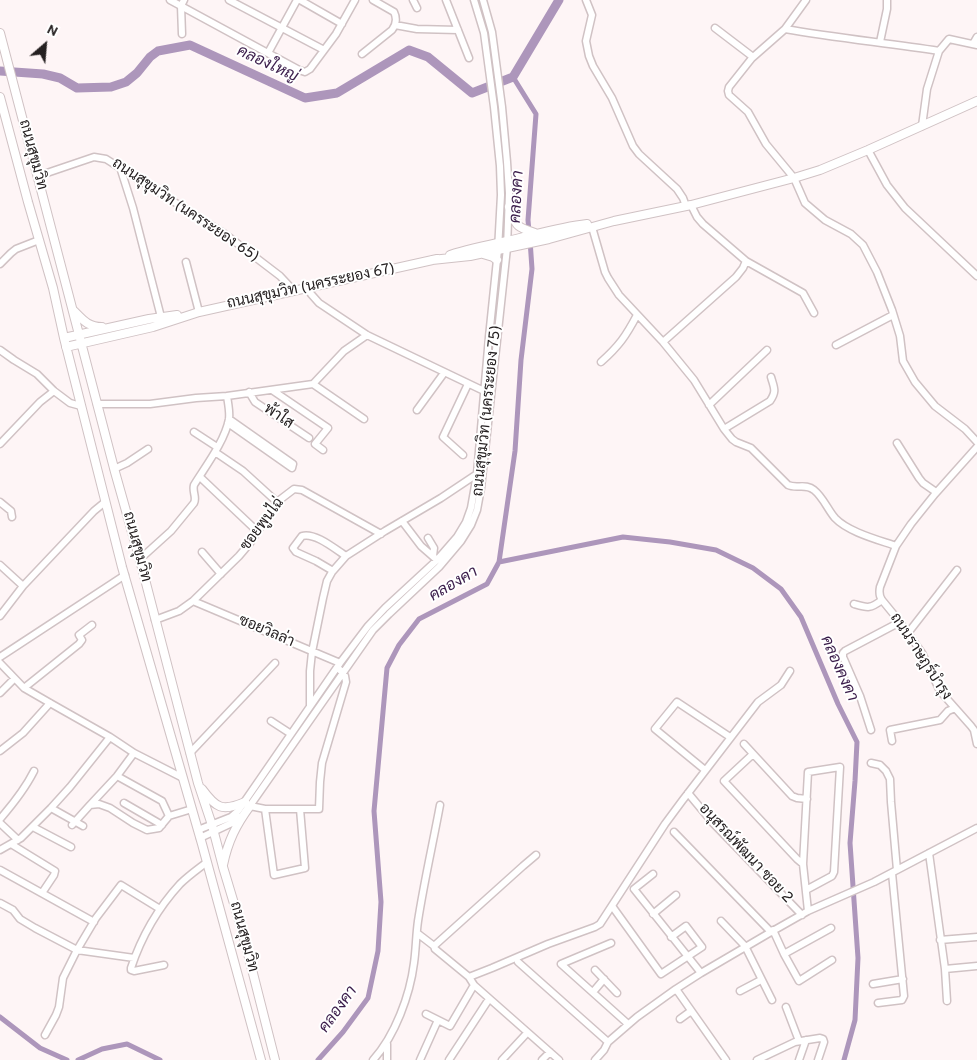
<!DOCTYPE html>
<meta charset="utf-8">
<style>
body{margin:0}
#map{position:relative;width:977px;height:1060px;overflow:hidden;background:#fef5f6;font-family:Overpass,sans-serif}
canvas{display:block}
.north{position:absolute;left:20px;top:20px;width:50px;height:50px;-webkit-text-stroke:4px #fff;paint-order:stroke;rotate:27deg;font-size:14px;font-weight:700;line-height:20px;text-align:center;color:#252021}
.north::after{content:'';display:block;margin:auto;width:18px;height:22px;background:#252021;clip-path:polygon(50% 0,100% 100%,50% 72%,0 100%)}
</style>
<div id="map">
<canvas width="977" height="1060"></canvas>
<div class="north">N</div>
</div>
<script>
const context = document.querySelector('canvas').getContext('2d');
context.lineJoin = 'round';
function strokePath(path, color, width, dash) { context.strokeStyle = color; context.lineWidth = width; context.lineCap = dash ? 'butt' : 'round'; context.setLineDash(dash || []); context.stroke(path); }
function label(font, color, halo, rows, align = 'center') {
  context.font = font + ' Overpass,Sarabun,sans-serif'; context.lineWidth = 4; context.setLineDash([]); context.textBaseline = 'middle'; context.strokeStyle = halo; context.fillStyle = color; for (const [text, x, y, turn = 0] of rows) {
    context.save(); context.translate(x, y); context.rotate((+turn || 0) * Math.PI / 180); context.textAlign = isNaN(turn) ? turn : align; if (halo) context.strokeText(text, 0, 0); context.fillText(text, 0, 0); context.restore();
  }
}
strokePath(new Path2D(`
 M513,77L536,114L528,220L529,232
 M499,562L623,537L670,542L716,550L753,568L781,589L801,617L838,704L857,742L855,781L850,843L858,958L855,1020L844,1060
 M0,1017L40,1048L67,1060
 M78,1060L102,1049L127,1044L160,1060
 M318,1060L343,1032L368,998L378,951L381,902L374,811L387,668L399,645L419,619L487,584L499,562L515,451L521,360L532,269L530,240`), '#ad96bb', 5);
strokePath(new Path2D(`
 M0,71L43,74L60,78L77,88L111,87L126,82L137,73L150,57L158,51L190,45L305,98L337,93L409,50L428,57L472,93L513,77L559,0`), '#ad96bb', 9);
const minor = new Path2D(`
 M170,0L299,70L305,72L310,69L336,34L355,0
 M229,0L324,50
 M300,0L342,24
 M413,0L417,8
 M446,0L469,58
 M586,0L592,15L586,41L589,56L593,66L612,98L633,146L639,154L677,189L683,198L686,206
 M806,0L785,29L752,58L729,87L728,91L729,95L748,112L766,144L794,178L805,203L825,220L851,234L863,245L877,272L892,310L900,336L903,361L915,382L935,406L965,429L977,442
 M395,25L417,29L458,30
 M715,28L753,57
 M785,29C836,38 888,43 939,51
 M182,34L181,6L184,0
 M880,42L887,9V0
 M973,44L977,37
 M268,53L297,0
 M362,54L392,30C396,25 397,18 394,12L373,0
 M922,126L927,89L939,51L949,39L977,45
 M868,150L887,185L905,208L977,276
 M120,167L133,208L161,317
 M38,176L94,157L106,159L225,234L280,276L294,291
 M691,205L697,217L703,224L746,261L803,293L814,313
 M592,227L605,272L608,278L619,295L663,342L694,380L724,429L732,439L736,442L751,448L788,485C796,489 806,483 814,490C823,497 828,510 835,518C848,532 879,540 896,546
 M186,262L199,312
 M0,264L11,253L16,249L39,240
 M308,288L311,294L319,303L367,335L484,391
 M663,342L736,277L743,268L746,261
 M836,345L893,315
 M0,350L14,360L37,374L54,391L70,403L81,406
 M601,362C619,346 626,336 637,315
 M313,384L364,419
 M272,390L328,428L315,444L323,450
 M249,392L255,402L309,438
 M97,404H150L196,398L227,396L313,384L344,351L367,335
 M709,405L767,350
 M417,410L444,373
 M228,423L292,468L293,464L229,419
 M724,429L770,401C777,391 774,388 771,377
 M194,432L217,447
 M897,443L919,478L923,483L936,492
 M0,444L40,402L54,391
 M977,447L935,494L911,524L896,546L880,587C879,592 879,596 882,600L900,622L922,653L940,691L971,726L974,730L977,744
 M215,452L243,471L277,502
 M463,455L443,437L468,384
 M114,469L127,463L148,449
 M200,477L258,532
 M0,502L11,511L12,517
 M402,521L421,546L437,560
 M428,538L434,548L433,556
 M202,552L221,574
 M140,559L171,531L194,503C197,497 192,492 194,485C205,467 225,441 229,419C230,412 228,403 227,396
 M0,565L23,586
 M333,571L316,561L296,552L293,548L302,536C315,532 335,549 346,556
 M193,601L340,663
 M854,604C868,608 870,609 882,600
 M0,616L23,586L94,511L105,502
 M155,620L179,611L193,601L239,556L250,543L277,502L294,489L302,490L381,534
 M908,633L957,570
 M0,657L125,575
 M0,663L24,688L50,703L110,737L134,753L183,778
 M24,688L79,644L82,640L79,635L92,625
 M0,693L14,679
 M310,706V671L312,652L323,598L327,581L332,572L346,556L385,531L441,498L477,474
 M271,721L291,734
 M871,730L860,696L843,657V653L845,651L900,622
 M892,741L890,730L940,720L948,711L955,708
 M744,744L792,796L797,798L807,799
 M0,751L23,733L50,703
 M190,753L275,663
 M753,754L724,781L797,859L803,864
 M871,763L880,765L886,771L890,779L891,802L897,870
 M705,770L655,729L677,702L730,737
 M117,776L162,801L169,816
 M688,793L713,823L802,915
 M124,803L162,825
 M90,805L117,776L134,753
 M250,806L265,809H319L320,782L322,763L346,682L345,676L340,670
 M51,808L83,826
 M265,809L274,875L305,868L300,809
 M247,810L373,630L389,614L439,567L461,541L471,525L477,510L481,488L507,248L509,193L507,162L502,107L492,32L483,0
 M0,819C13,804 25,789 34,771
 M0,823L18,840
 M72,825L90,805L99,804L110,808L133,823L147,830L159,828L169,816L192,809
 M33,827L71,847
 M198,830L231,817L238,811L340,663L368,626L385,608L437,560L457,537L466,522L471,508L477,474L489,337L498,250L501,195L500,166L494,107L484,33L474,0
 M674,832L771,932
 M200,838L234,822L240,817
 M11,844L55,871L54,875L42,893
 M0,850L21,838L51,808L70,787L110,737
 M929,853L945,969L947,1001
 M0,870L94,922
 M653,874L634,889L701,973
 M806,890L832,876L834,872L840,767L808,772L803,864L808,911
 M0,903L13,910L20,919L35,928L77,950L134,958
 M612,906L661,974L702,947L686,926L671,937
 M653,914L676,895
 M721,921L745,946L772,1000
 M773,930L784,954L799,981L832,960
 M417,933L434,946L435,949L469,977L474,985L559,1060
 M940,940L977,937
 M611,943L561,964L628,1024
 M434,946L523,866L536,855
 M784,954L831,928
 M518,962L608,1042
 M164,965L134,971L131,970V968C141,938 158,908 180,884C188,876 198,869 207,862
 M945,969L977,966
 M595,970L617,993
 M469,977L492,968L548,944L595,927L600,924L665,824L682,801L758,702L781,685L790,671
 M873,984L903,979
 M676,989L726,1060
 M740,991L761,980
 M593,992L604,979
 M878,1003L902,1000L904,996L892,873
 M786,1007L799,1041
 M426,1014L450,1026L474,985
 M680,1019L691,1011
 M45,1035L56,1015L59,1007L63,978L77,950L96,918L121,885L160,909
 M387,1044V1060
 M373,1060C395,1036 410,995 414,963C416,949 416,935 418,921C424,882 433,843 440,805
 M420,1060L438,1020
 M449,1060L489,999
 M502,1060L527,1033
 M542,1060L550,1052
 M595,1060L604,1050L608,1042L637,1017L676,989L701,973L771,932L808,911L874,882L977,828
 M757,1060L795,1042L820,1038L823,1039L824,1042L818,1060
 M799,1060L806,1040`);
const major = new Path2D(`
 M0,33L115,472L141,564L198,783L212,825L223,867L242,930L275,1060
 M0,97L28,202L53,288L64,338L122,567L202,844L261,1060
 M509,207C517,226 514,226 535,233
 M483,254L493,257L497,260
 M450,255C469,249 488,245 507,241C534,235 560,227 587,224
 M432,260L470,256L549,239L614,221L691,205L794,178L820,170L868,150L977,101
 M74,311C83,320 88,327 102,327
 M64,338L149,319L177,315
 M66,347L153,327L199,312L437,259
 M202,789C216,808 222,812 245,802
 M223,865C228,841 236,825 250,806`);
strokePath(minor, '#d0c2c4', 9);
strokePath(major, '#d0c2c4', 10);
strokePath(minor, '#fff', 6);
strokePath(major, '#fff', 8);
label('15px', '#252021', '#fff', [
 ["ถนนสุขุมวิท",32,155,75],
 ["ถนนสุขุมวิท (นครระยอง 65)",185,211,34],
 ["ถนนสุขุมวิท (นครระยอง 67)",311,287,-12],
 ["ถนนสุขุมวิท (นครระยอง 75)",488,411,-84],
 ["พ้าใส",278,417,34],
 ["ซอยพูนไฉ่",263,525,-53],
 ["ถนนสุขุมวิท",136,547,75],
 ["ซอยวิลล่า",266,632,23],
 ["ถนนราษฎร์บำรุง",920,657,57],
 ["อนุสรณ์พัฒนา ซอย 2",745,854,47],
 ["ถนนสุขุมวิท",243,937,75]
]);
label('italic 16px', '#3b1d4b', '#fff', [
 ["คลองใหญ่",267,65,25],
 ["คลองคา",518,197,-87],
 ["คลองคา",454,585,-30],
 ["คลองคงคา",838,669,66],
 ["คลองคา",339,1010,-54]
]);
</script>
